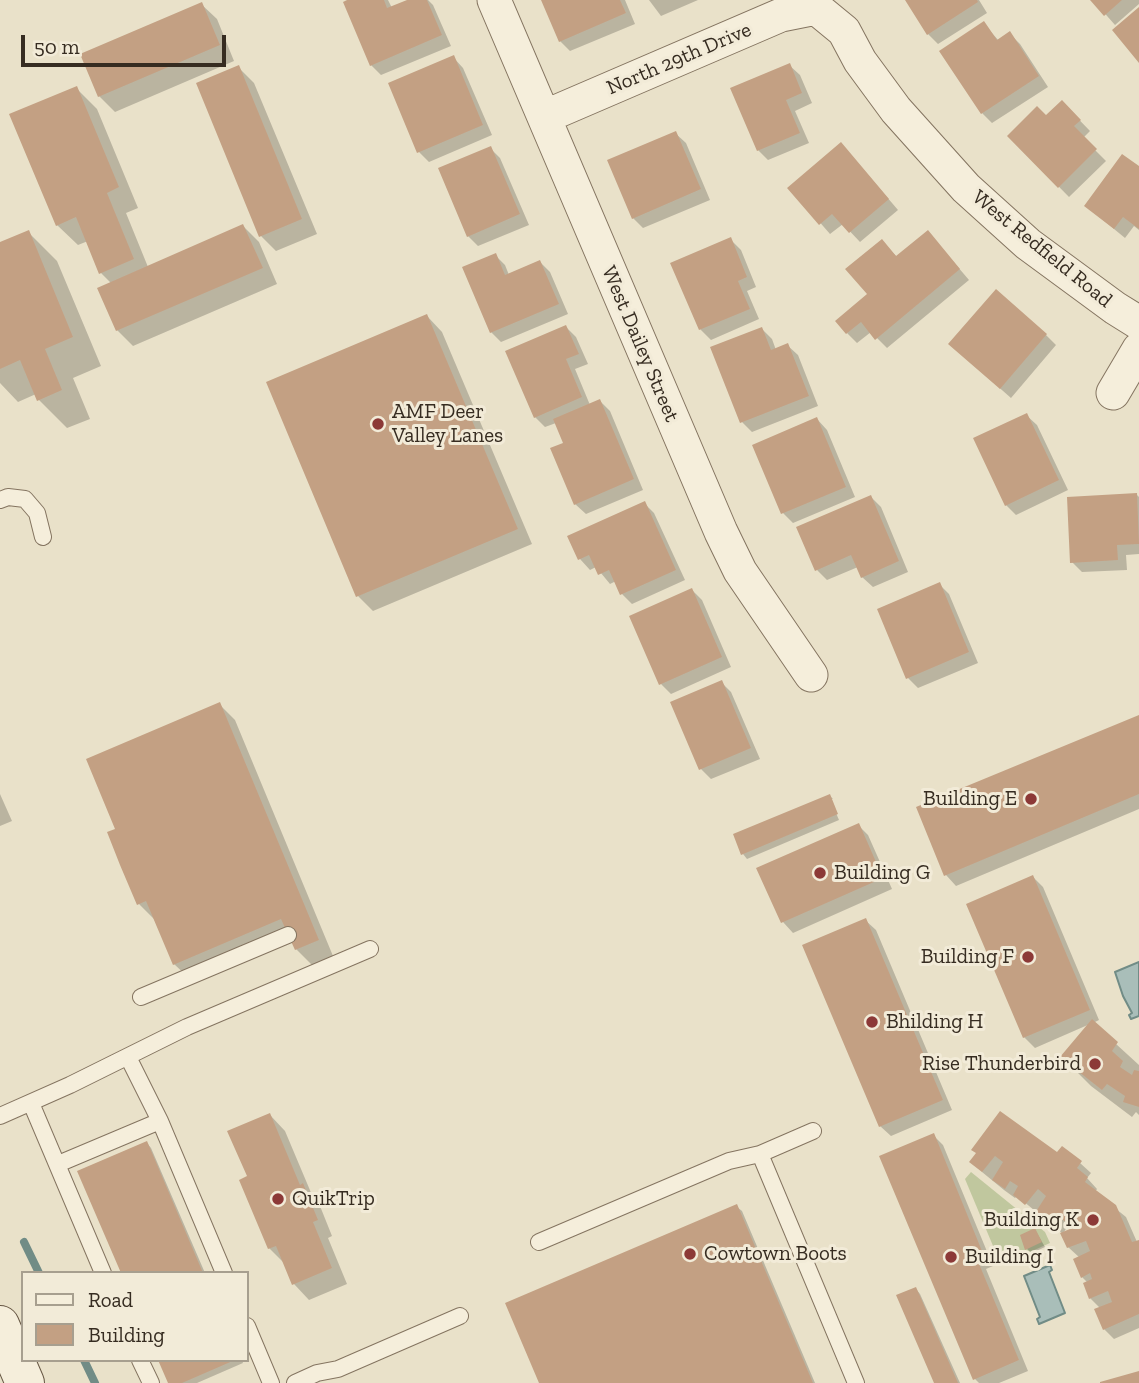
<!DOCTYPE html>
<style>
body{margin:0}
#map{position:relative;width:1139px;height:1383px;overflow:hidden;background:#e9e1c9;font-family:"Zilla Slab",serif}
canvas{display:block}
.legend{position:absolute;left:21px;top:1271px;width:228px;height:91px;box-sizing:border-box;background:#f2ebd8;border:2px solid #a79f8f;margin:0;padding:9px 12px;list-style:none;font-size:21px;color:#362c21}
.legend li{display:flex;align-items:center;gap:14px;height:35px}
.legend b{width:35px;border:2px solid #a79f8f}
.scale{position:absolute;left:21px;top:35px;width:205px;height:32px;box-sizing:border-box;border:4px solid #362c21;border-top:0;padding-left:9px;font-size:21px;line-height:24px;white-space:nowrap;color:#362c21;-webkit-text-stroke:5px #f2ebd8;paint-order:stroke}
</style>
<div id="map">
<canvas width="1139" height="1383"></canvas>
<ul class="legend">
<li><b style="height:9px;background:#f5eedb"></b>Road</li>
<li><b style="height:19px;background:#c3a083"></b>Building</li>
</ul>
<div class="scale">50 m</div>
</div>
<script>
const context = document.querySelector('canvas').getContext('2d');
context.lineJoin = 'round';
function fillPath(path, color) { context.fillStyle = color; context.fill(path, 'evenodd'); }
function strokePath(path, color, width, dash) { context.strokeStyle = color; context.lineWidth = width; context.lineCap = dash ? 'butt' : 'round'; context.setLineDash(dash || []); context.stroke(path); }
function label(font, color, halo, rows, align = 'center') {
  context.font = font + ' "Zilla Slab",serif'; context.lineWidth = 6; context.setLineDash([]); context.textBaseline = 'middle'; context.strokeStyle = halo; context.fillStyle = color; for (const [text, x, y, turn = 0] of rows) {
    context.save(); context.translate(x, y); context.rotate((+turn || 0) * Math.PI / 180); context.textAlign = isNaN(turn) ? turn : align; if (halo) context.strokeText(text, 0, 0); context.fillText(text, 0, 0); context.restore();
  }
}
fillPath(new Path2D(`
 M971,1172L1045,1232L1050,1243L1001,1265L965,1179Z`), '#c0c79e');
const water = new Path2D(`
 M1139,962V1016L1131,1019L1129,1015L1132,1013L1123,996L1115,972Z
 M1050,1265L1052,1270L1049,1272L1065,1313L1039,1324L1037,1319L1040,1317L1024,1276Z`);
fillPath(water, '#a9beb9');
strokePath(water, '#718c86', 2);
fillPath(new Path2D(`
 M351,0H388L392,8L412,0H428L433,5L451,46L381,75L371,65Z
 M543,0H625L635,24L570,51L560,41Z
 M649,0H698L661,16Z
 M907,0H979L987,13L938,44L928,34Z
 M1093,0H1139V4L1115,25Z
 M201,4L217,19L234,61L115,112L99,96Z
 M983,23L999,41L1010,34L1020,44L1048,87L992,123L982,113Z
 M453,57L463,68L492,135L429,162L419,152Z
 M789,65L800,75L812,103L795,111L809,143L768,160L758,150Z
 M238,67L254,83L317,234L276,251L261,236Z
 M76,88L97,109L138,208L126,213L148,267L243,226L259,242L277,284L133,346L117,330L111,283L101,273L88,241L78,245L57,225Z
 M1062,102L1090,131L1083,138L1106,161L1069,197L1009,136L1047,117Z
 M675,133L686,143L710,200L643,228L633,218Z
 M490,148L500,158L529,225L478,246L468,236Z
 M851,155L898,210L860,242L843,224L830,234L790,188Z
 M1139,168V230L1134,226L1125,238L1086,206Z
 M28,232L57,261L101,366L73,378L90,419L67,428L39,400L36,394L18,402L0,383V244Z
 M928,232L969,280L887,348L871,332L857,343L847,333L869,294L882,241L897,257Z
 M730,239L741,250L756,287L747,291L759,319L711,340L700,329Z
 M495,255L505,265L509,275L540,262L550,272L568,314L501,342L491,332Z
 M427,316L442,332L532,544L373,611L358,596Z
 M566,327L576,337L588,364L575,369L590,405L600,401L610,411L643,490L586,514L575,504L565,443L556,423L545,427L535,417Z
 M762,329L772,339L776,350L787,345L798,355L818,406L752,432L742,422Z
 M1046,335L1056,345L1011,398L961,354Z
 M1026,415L1037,425L1068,490L1016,515L1006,505Z
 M817,419L827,430L855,497L793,523L783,513Z
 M1137,495L1139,497V554L1126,555L1127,570L1082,572L1072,562Z
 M871,497L881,507L908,572L873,587L862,577L858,567L827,580L817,570Z
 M644,503L654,513L685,580L632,604L622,594L616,581L610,584L596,567L590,570L580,559L569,537Z
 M939,584L949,594L978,663L918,688L908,678Z
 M692,590L702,600L731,667L671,694L661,684Z
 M721,682L731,692L760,759L711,779L701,769L673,703Z
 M219,704L235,720L333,956L312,965L296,949L291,937L190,979L174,964L154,919L139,904Z
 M1139,717V809L956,886L946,875L918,808Z
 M0,794L12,821L0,826Z
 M830,796L833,799H830L839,820L747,859L743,854Z
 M858,825L868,835L892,889L793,933L783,922L759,868Z
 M1033,877L1043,887L1099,1020L1093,1023L1139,1065V1115L1136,1112L1132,1117L1091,1086L1062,1057L1090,1024L1035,1048L1024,1037Z
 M865,920L876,930L952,1110L891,1136L880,1126Z
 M270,1115L285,1131L312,1195L318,1201L332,1236L328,1238L347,1284L309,1300L294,1284L285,1264L269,1248L249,1177Z
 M933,1135L943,1145L993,1266L986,1269L1028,1371L999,1383H979L975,1379Z
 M147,1143L151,1148L205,1273H123Z
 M977,1154L1057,1155L1080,1163L1091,1173L1087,1178L1097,1189L1095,1192L1126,1217L1137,1242L1139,1243V1328L1114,1339L1104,1329L1101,1309L1090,1298L1088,1283L1082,1277L1080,1258L1068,1247L1072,1228L1068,1225L1063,1234L1017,1196L1015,1198L1004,1190L982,1172Z
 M737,1207L742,1211L815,1383H541Z
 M1035,1230L1045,1247L1032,1253L1027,1249Z
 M916,1289L920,1294L960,1383H936Z
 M160,1360H242L243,1363L197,1383H170Z`), '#0003');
strokePath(new Path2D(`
 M24,1242L39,1273
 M84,1360L95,1383`), '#718c86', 8);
fillPath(new Path2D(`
 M347,0H384L387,8L407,0H427L442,35L370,66L343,2Z
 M541,0H620L626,13L559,42Z
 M905,0H977L978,2L927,35Z
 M1090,0H1122L1104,16Z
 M202,2L220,45L98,97L80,54Z
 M1139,7V63L1112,30Z
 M984,21L997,40L1010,31L1039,76L981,114L939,51Z
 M454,55L483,125L417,153L388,83Z
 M790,63L802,93L786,100L800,133L757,151L730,88Z
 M239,65L302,219L259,237L196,83Z
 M77,86L119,187L107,193L134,259L99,274L76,217L56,226L9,114Z
 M1062,100L1081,120L1074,126L1097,149L1058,188L1007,136L1037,106L1046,115Z
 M676,131L701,189L632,219L607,160Z
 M841,142L889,199L849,233L832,214L819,225L787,188Z
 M491,146L520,214L467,237L438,168Z
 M1122,154L1139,166V229L1123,217L1114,229L1084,206Z
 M243,224L263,268L116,331L97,288Z
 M29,230L73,337L45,349L62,390L37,401L20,360L0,369V242Z
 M928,230L960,269L875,340L861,322L846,334L835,321L867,294L845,269L882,239L896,256Z
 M731,237L747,277L738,281L750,309L699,330L670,263Z
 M496,253L505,275L540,260L559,304L490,333L462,267Z
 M996,289L1047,334L1000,389L948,344Z
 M427,314L518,529L356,597L266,382Z
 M566,325L579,354L566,359L582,397L534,418L505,351Z
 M762,327L771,350L788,343L809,396L740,423L710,347Z
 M600,399L634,479L574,505L550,448L563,443L553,419Z
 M1027,413L1059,480L1005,506L973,438Z
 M817,417L846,487L781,514L752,445Z
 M1137,493L1139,544L1117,545L1118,560L1070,563L1067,497Z
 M871,495L899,561L861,578L851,555L815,571L796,527Z
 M645,501L676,570L620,595L609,570L598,575L589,555L578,560L567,536Z
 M940,582L969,652L906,679L877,609Z
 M692,588L722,657L659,685L629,616Z
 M722,680L751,748L699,770L670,702Z
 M220,702L319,940L295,950L281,919L173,965L146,901L137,905L120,865L107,832L115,829L86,759Z
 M1139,715V794L944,876L916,807Z
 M830,794L838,814L741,855L733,834Z
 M859,823L883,878L781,923L756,868Z
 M1033,875L1090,1010L1023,1038L966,904Z
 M866,918L943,1100L879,1127L802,945Z
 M1092,1019L1118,1042L1112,1051L1123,1061L1120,1067L1132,1075L1134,1070L1139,1071V1107L1123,1102L1125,1096L1107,1084L1102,1090L1060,1057Z
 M1000,1111L1057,1152L1062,1146L1082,1161L1077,1168L1088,1177L1085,1182L1116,1205L1132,1242L1139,1240V1314L1103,1330L1094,1309L1112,1302L1108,1291L1089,1299L1083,1283L1092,1279L1090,1273L1081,1278L1073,1259L1090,1251L1086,1241L1067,1248L1060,1233L1070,1229L1069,1224L1057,1216L1052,1225L1035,1213L1046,1196L1038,1189L1025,1205L1013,1195L1018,1186L1010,1181L1005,1189L992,1180L1003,1162L995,1156L982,1172L969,1162L976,1153L971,1150Z
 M270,1113L300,1185L303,1183L318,1220L313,1222L332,1268L292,1285L276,1246L268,1249L239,1180L247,1176L227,1131Z
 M934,1133L984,1256L977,1259L1019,1360L973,1380L879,1156Z
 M147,1141L203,1273H121L77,1171Z
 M737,1204L813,1383H539L505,1303Z
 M1035,1228L1042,1242L1025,1250L1020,1235Z
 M916,1287L958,1383H934L896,1295Z
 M158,1360H235L182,1383H168Z
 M1139,1371V1383H1100V1382Z`), '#c3a083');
const lane = new Path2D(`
 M0,500L8,497L25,499L37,513L43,537
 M141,997L288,935
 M128,1057L160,1121L224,1273
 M31,1103L103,1273
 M0,1116L70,1085L187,1027L370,949
 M760,1154L856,1383
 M58,1164L160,1121
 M539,1242L729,1161L760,1154L813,1131
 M247,1326L271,1383
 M140,1360L151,1383
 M295,1383L317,1373L338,1369L460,1316`);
const street = new Path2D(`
 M494,0L721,532L740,571L811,675
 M544,117L781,15L816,8L844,31L860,61L896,110L966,188L1028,244L1115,308L1139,323
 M1113,393L1139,349`);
const secondary = new Path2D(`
 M0,1325L25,1383`);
strokePath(lane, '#847460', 18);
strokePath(street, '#847460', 35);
strokePath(secondary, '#665643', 40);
strokePath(lane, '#f5eedb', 16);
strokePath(street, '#f5eedb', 33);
strokePath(secondary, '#f5eedb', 38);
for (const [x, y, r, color] of [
 [378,424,7,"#8c3937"],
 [1031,799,7,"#8c3937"],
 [820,873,7,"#8c3937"],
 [1028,957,7,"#8c3937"],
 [872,1022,7,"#8c3937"],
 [1095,1064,7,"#8c3937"],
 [278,1199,7,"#8c3937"],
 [1093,1220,7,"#8c3937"],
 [690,1254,7,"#8c3937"],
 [951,1257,7,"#8c3937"]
]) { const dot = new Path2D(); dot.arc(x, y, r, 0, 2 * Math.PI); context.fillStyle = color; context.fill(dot); strokePath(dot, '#f2ebd8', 2.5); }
label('21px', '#362c21', '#f2ebd8', [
 ["North 29th Drive",679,59,-23],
 ["West Redfield Road",1042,249,39],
 ["West Dailey Street",640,344,67]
]);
label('21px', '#362c21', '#f2ebd8', [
 ["AMF Deer",392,412],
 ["Valley Lanes",392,436],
 ["Building E",1017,799,"right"],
 ["Building G",834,873],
 ["Building F",1014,957,"right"],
 ["Bhilding H",886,1022],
 ["Rise Thunderbird",1081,1064,"right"],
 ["QuikTrip",292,1199],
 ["Building K",1079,1220,"right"],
 ["Cowtown Boots",704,1254],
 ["Building I",965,1257]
], 'left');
</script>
